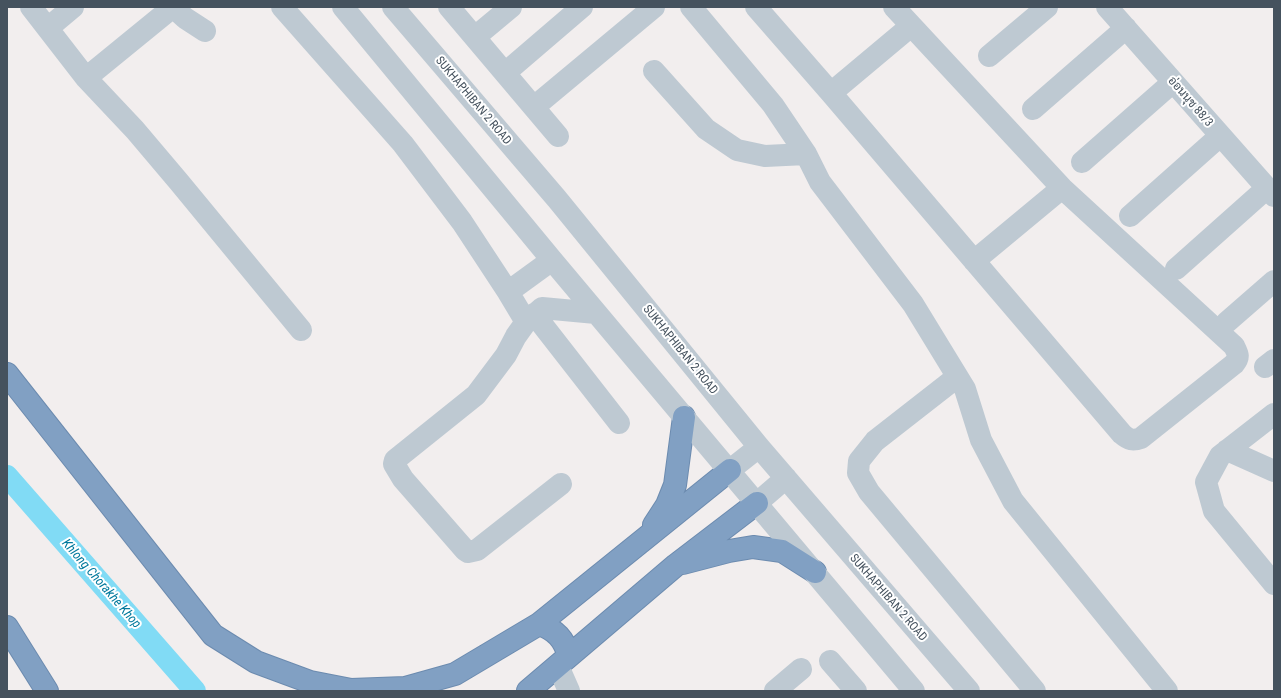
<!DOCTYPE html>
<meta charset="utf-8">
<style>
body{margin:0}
#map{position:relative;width:1281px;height:698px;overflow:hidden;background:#f2eeee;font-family:"Roboto Condensed",sans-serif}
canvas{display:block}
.frame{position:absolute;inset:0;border:8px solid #45525e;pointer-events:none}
</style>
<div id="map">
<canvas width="1281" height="698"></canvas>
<div class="frame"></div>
</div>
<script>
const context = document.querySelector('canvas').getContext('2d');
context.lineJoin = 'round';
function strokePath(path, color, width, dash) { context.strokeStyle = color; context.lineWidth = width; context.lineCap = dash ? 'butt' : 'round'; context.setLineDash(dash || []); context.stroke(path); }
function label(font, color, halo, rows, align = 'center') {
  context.font = font + ' "Roboto Condensed",Sarabun,sans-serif'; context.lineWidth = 4; context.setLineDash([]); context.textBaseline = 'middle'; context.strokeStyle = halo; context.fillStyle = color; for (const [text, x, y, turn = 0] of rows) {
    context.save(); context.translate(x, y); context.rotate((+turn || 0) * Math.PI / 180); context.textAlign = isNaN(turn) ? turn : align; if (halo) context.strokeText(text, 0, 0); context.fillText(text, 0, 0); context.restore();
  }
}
strokePath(new Path2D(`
 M7,476L195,691`), '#81dbf5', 22);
const highway = new Path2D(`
 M7,374L213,635L256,662L310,682L351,690L405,688L455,674L539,624L730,470
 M654,525L667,505L675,485L684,417
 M683,563L729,551L753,547L782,551L815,572
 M539,624C556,630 564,639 569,656
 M7,627L47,691
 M528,691L676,565L757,503`);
strokePath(highway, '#6c8baf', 24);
strokePath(new Path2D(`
 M31,7L86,78L135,130L179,182L301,330
 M173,7L185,18L205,31
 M282,7L403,144L462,222L508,292L526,322
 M343,7L552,260L914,691
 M393,7L557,199L759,447L969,691
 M449,7L558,136
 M691,7L773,105L806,154L820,182L913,304L965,389L981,440L1013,501L1167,691
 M756,7L831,93L1122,434C1129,440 1133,441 1141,438L1234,364C1240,357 1238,354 1234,346L1062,188L894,7
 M1107,7L1274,196
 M48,28L73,7
 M475,37L511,7
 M989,56L1047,7
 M654,71L706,129L737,150L765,156L806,154
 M505,73L582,7
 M86,78L173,7
 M831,93L911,26
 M534,107L654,7
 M1033,109L1126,28
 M1082,162L1173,82
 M1130,216L1220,136
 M974,261L1062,188
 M1176,269L1267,188
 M508,292L552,260
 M534,314L619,423
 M1227,322L1274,281
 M1265,367L1274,360
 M957,377L875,441L859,461L858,473L869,492L1035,691
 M1274,414L1220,456L1206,482L1214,511L1274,584
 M1227,450L1274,471
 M730,470L759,447
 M561,484L477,550L468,552L465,550L403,479L394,464L395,460L476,395L506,355L516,336L526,322L542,308L596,313
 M757,503L786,478
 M830,661L856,691
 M558,666L569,691
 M775,691L801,669`), '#bec9d2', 22);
strokePath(highway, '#81a0c3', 22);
label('12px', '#45525e', '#fff', [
 ["SUKHAPHIBAN 2 ROAD",473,101,50],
 ["อ่อนนุช 88/3",1190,102,49],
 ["SUKHAPHIBAN 2 ROAD",680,350,51],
 ["SUKHAPHIBAN 2 ROAD",888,598,49]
]);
label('italic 13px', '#037a9d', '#fff', [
 ["Khlong Chorakhe Khop",101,584,49]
]);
</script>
